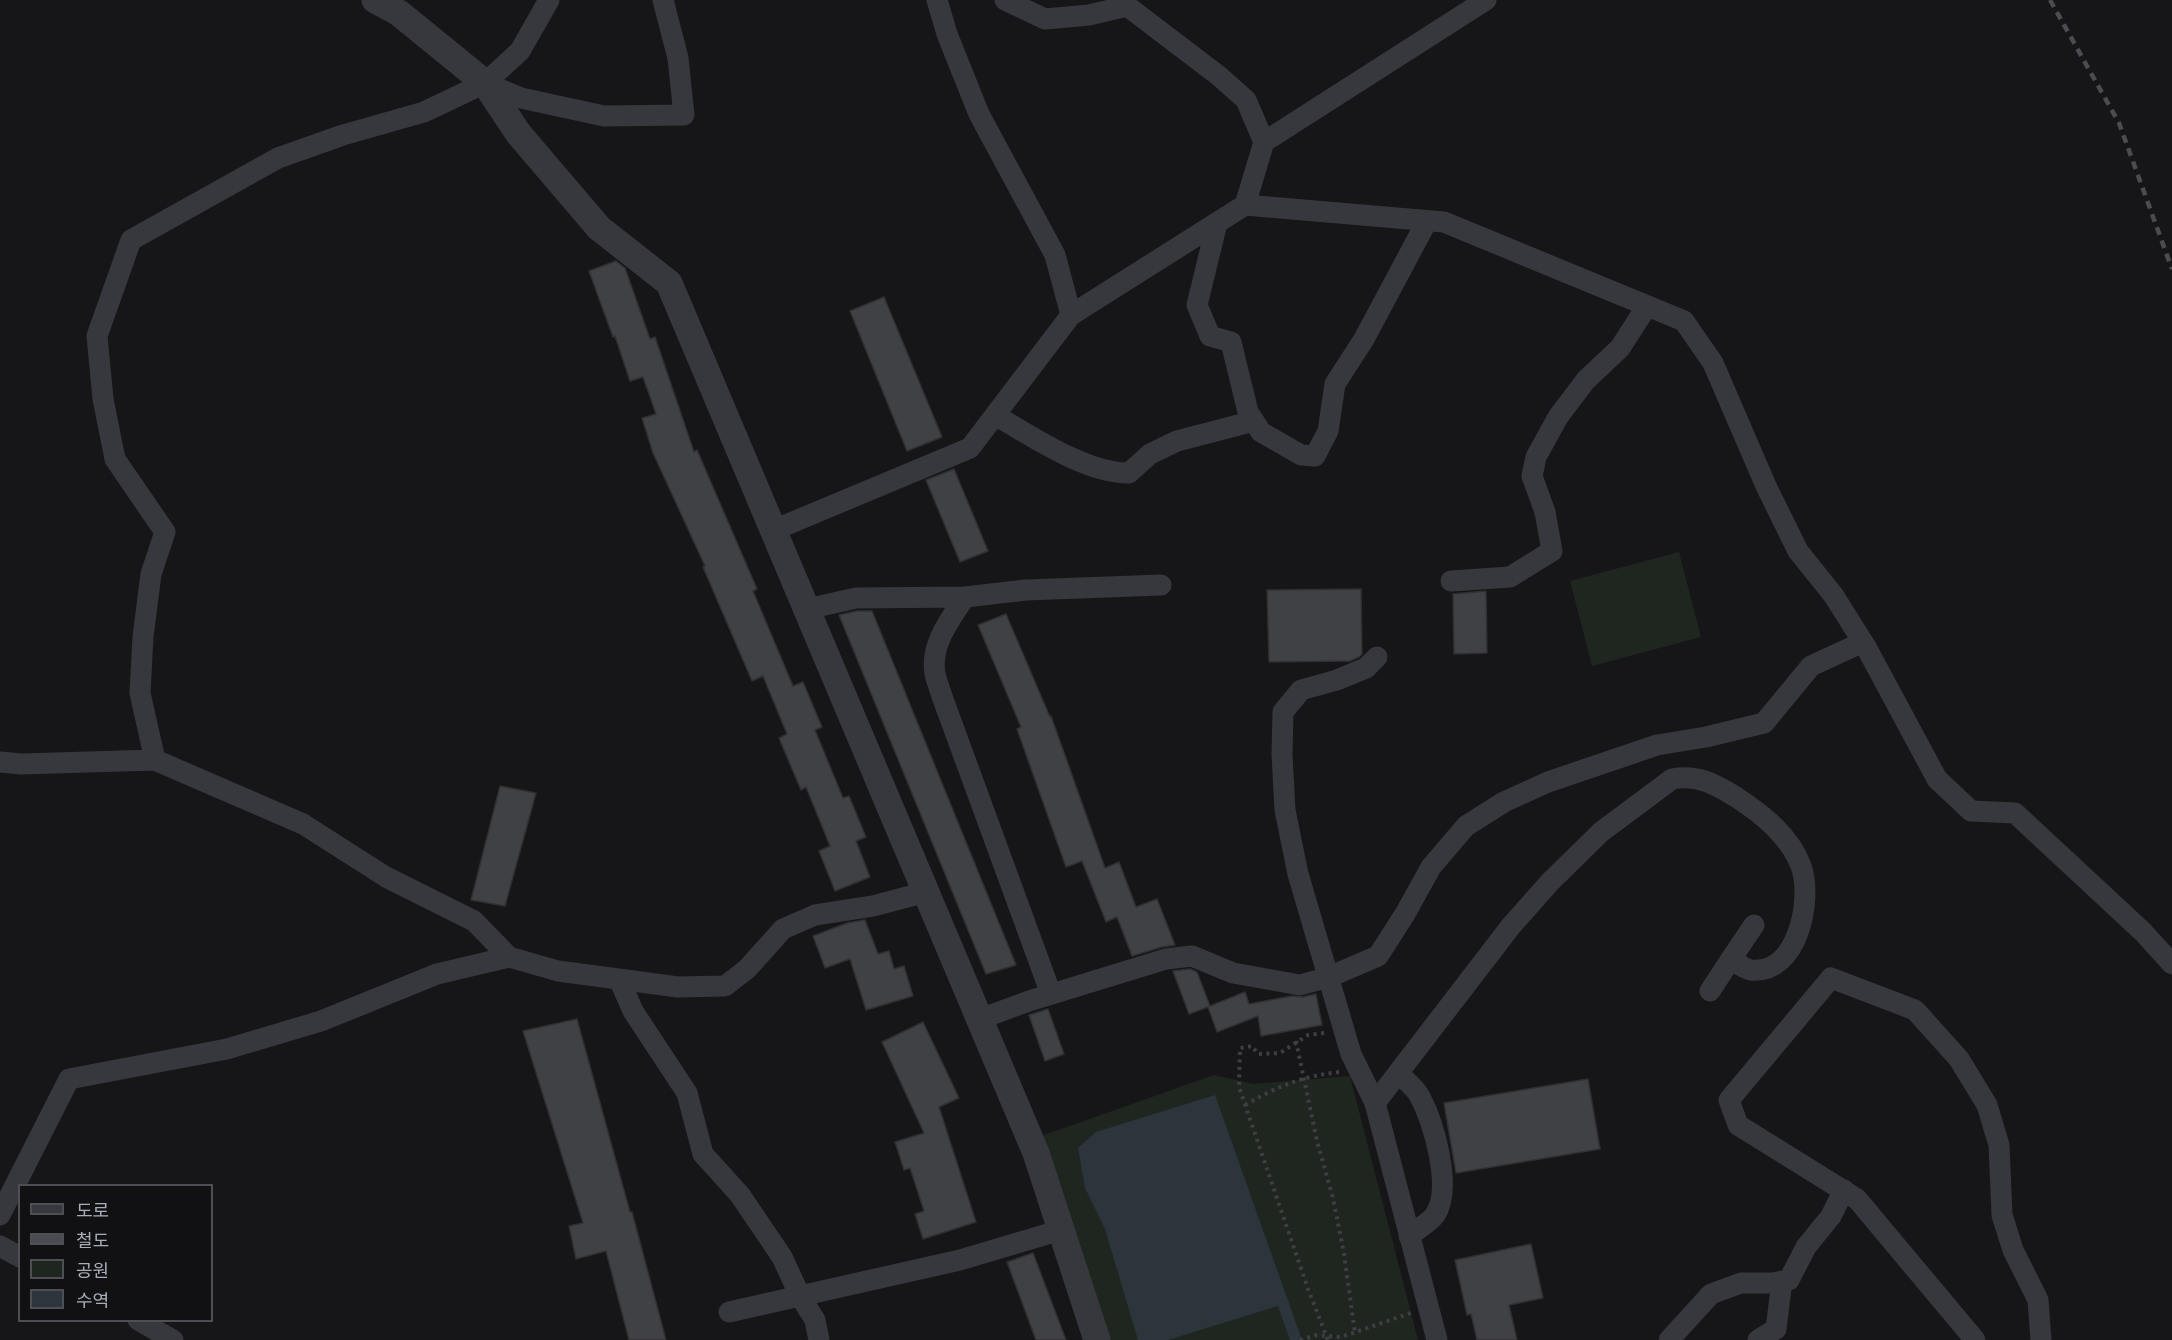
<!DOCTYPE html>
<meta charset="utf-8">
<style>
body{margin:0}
#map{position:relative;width:2172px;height:1340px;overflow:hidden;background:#161618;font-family:"PT Sans","Noto Sans KR",sans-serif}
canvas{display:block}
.legend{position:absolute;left:18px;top:1184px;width:195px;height:138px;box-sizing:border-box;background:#111113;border:2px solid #4d4f55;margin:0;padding:8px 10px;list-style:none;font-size:18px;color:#a8adb8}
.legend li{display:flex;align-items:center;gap:12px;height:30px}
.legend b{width:30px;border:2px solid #4d4f55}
</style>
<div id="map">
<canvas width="2172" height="1340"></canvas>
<ul class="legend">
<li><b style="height:8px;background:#37383d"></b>도로</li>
<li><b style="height:8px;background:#4a4c52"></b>철도</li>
<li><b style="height:16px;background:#1e261f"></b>공원</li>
<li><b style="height:16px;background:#2c353c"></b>수역</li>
</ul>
</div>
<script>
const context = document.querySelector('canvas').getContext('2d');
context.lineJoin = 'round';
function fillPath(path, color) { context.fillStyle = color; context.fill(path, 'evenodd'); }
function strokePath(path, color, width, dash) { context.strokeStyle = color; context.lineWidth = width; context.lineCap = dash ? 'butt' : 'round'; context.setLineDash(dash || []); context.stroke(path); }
fillPath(new Path2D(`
 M1679,552L1701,637L1592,666L1570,581Z
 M1214,1075L1253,1084L1350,1076L1418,1340H1097L1036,1153L1044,1135Z`), '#1e261f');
fillPath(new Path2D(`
 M1215,1095L1302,1340H1290L1278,1306L1168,1340H1138L1105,1229L1085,1188L1078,1148L1096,1132Z`), '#2c353c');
const building = new Path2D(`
 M616,261L625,268L650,339L655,337L694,452L697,450L757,589L753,591L793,686L803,682L822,727L815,730L843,798L849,796L866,837L856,841L870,877L835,891L819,851L830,846L806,787L801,790L779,738L787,734L763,676L752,681L703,567L705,566L653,453L642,418L656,414L643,377L630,381L615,336L613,337L589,271Z
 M884,297L942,437L907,451L850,311Z
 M954,469L988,551L960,562L926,480Z
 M1361,589L1362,654L1359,657L1350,661L1269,662L1267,590Z
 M1486,591L1487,653L1454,654L1453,594Z
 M857,611H872L1016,965L986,974L839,615Z
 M1006,614L1050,717L1051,716L1105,868L1119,862L1136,907L1157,899L1175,945L1162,947L1132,956L1117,917L1106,922L1082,861L1066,867L1017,729L1021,727L978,625Z
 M500,786L536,793L505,906L471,900Z
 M865,920L878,954L889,951L894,969L904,966L913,996L866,1010L850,959L825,968L813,936L847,923Z
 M1190,969L1197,972L1210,1006L1245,992L1249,1004L1292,996L1303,997L1316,994L1322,1025L1261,1036L1258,1016L1217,1032L1208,1007L1189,1014L1173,971Z
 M1048,1009L1064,1054L1045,1061L1029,1015Z
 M577,1019L630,1212H632L666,1340H629L606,1251L576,1259L569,1226L583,1223L523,1031Z
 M923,1022L959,1098L939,1107L976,1222L923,1239L915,1214L924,1211L910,1168L904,1170L895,1142L924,1133L882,1042Z
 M1588,1079L1600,1149L1456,1173L1444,1103Z
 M1531,1244L1543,1298L1509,1305L1517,1340H1477L1471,1314L1467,1315L1455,1260Z
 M1033,1253L1066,1340H1036L1007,1262Z`);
fillPath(building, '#404145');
strokePath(building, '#303034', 1.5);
strokePath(new Path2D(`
 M1324,1033L1308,1035L1280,1053L1258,1054L1252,1046L1240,1048L1239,1087L1308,1289L1328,1340
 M1296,1041L1317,1141L1333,1198L1344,1254L1355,1333
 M1245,1105C1278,1086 1302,1076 1340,1072
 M1300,1340L1317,1335L1341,1337L1411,1313`), '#3d3f44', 4, [3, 4.5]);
strokePath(new Path2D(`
 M937,0L947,34L979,114L1055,255L1071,315
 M1005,0L1045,19L1089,15L1127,6L1219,76L1246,100L1264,142
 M485,83L521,98L604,116L684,115L678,58L663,0
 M1245,205L1444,222L1684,321L1713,363L1766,486L1798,551L1834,596L1866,647L1937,779L1971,811L2015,813L2143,932L2172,964
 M1217,223L1197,305L1210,336L1231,342L1248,412L1261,432L1301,455L1315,456L1328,431L1335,384L1364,339L1427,221
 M995,415C1031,436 1087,474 1129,473L1150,454L1177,441L1254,421
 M774,530L970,448L1071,315L1245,205L1264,142L1486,0
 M1451,581L1510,577L1552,551L1545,512L1532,476L1536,457L1558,417L1586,380L1620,348L1647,306
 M965,597C949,621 930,645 935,674C938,686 943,699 947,710L1051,994
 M807,609L856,598L965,597L1026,590L1161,585
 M155,760L140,693L143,637L151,574L165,532L115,459L103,399L97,336L131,240L278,158L343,135L424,112L485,83L520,51L549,0
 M0,762L21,764L155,760L303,824L386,877L474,921L509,957
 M1731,959L1754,925
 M619,979L633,1011L687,1093L703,1154L740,1195L782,1257L800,1296L815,1320L819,1340
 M980,1019L1029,1001L1166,959L1192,956L1233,973L1300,985L1329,977L1378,956L1405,914L1431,867L1466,826L1504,802L1548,782L1657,745L1706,737L1764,723L1811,666L1863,642
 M1398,1073C1405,1080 1416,1088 1420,1097C1434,1123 1453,1189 1435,1215C1429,1223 1416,1230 1409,1236
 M1375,1103L1351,1054L1298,874L1285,810L1282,754L1283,712L1301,690L1337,680L1366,668L1377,657
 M0,1215L69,1079L227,1049L321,1021L437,974L509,957L558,971L678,987L725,986L747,969L783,929L815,915L873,906L926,892
 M0,1246L20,1257
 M729,1312L960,1260L1061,1230
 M138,1320L173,1340
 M1437,1340L1375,1103L1511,926L1550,882L1601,832L1672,779C1697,774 1715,784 1736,797C1762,814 1790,836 1801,866C1813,899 1798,975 1751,970C1744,969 1737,963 1731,959L1710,991
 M1669,1340L1711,1294L1741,1283H1772L1789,1280L1806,1247L1831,1216L1844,1190
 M1758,1340L1776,1329L1782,1281
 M1975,1340L1857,1199L1738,1125L1729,1100L1831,978L1915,1010L1959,1059L1987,1105L1999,1145L2002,1215L2013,1250L2038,1300L2041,1340`), '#37383d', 21);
strokePath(new Path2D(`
 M375,0L399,13L485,83L518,133L599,228L669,283L1036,1153L1097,1340`), '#37383d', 27);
strokePath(new Path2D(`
 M2050,0L2119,123L2172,269`), '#4a4c52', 4.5, [8, 6]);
</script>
